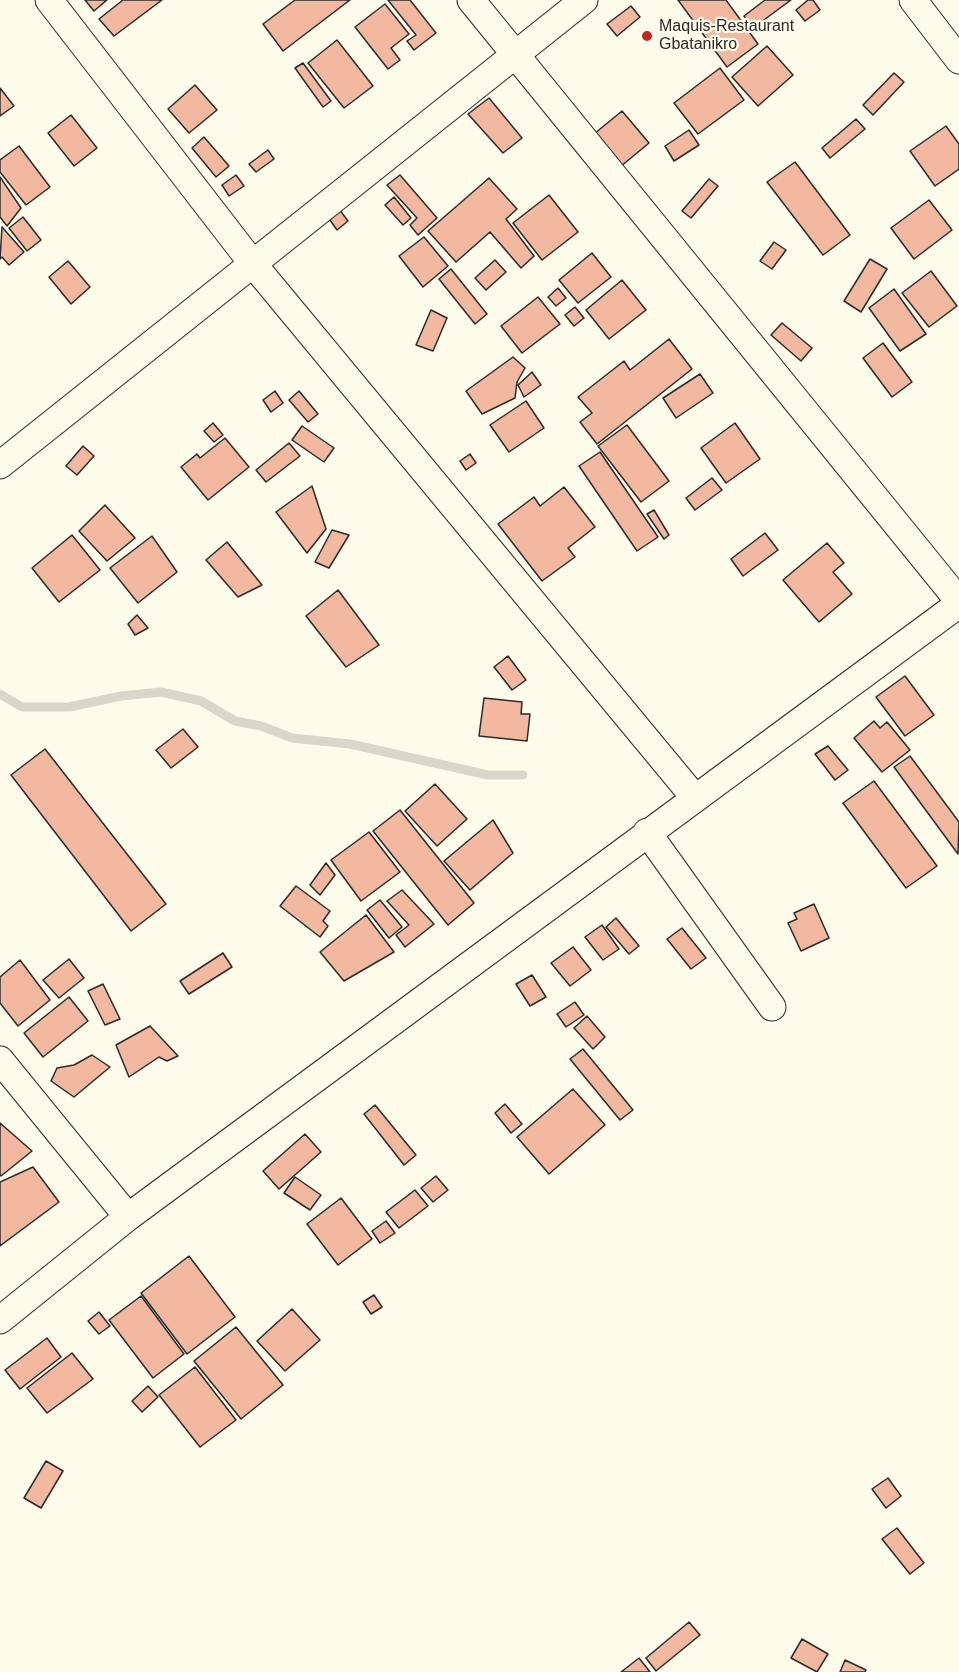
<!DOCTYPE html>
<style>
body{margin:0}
canvas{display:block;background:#fdfbea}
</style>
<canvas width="959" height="1672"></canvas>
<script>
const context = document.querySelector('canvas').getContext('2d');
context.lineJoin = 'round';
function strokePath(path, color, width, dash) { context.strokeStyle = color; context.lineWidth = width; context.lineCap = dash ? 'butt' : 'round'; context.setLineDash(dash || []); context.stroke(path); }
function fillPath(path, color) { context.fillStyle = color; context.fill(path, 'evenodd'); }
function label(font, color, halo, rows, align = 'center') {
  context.font = font + ' Helvetica,sans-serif'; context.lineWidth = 4.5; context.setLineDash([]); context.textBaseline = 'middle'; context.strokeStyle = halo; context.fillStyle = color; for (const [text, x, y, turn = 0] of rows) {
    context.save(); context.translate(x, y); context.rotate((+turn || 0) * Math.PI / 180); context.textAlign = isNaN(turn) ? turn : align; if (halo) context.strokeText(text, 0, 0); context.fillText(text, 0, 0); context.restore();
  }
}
strokePath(new Path2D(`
 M0,694L22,707H69L121,696L161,692L201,701L235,721L261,726L292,738L350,744L488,775H523`), '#d8d7c9', 9);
const building = new Path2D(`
 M85,0H107L94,11Z
 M123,0H162L114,36L99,19Z
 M295,0H350L283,51L263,24Z
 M388,0H410L436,33L414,50L407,41L416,35Z
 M678,0H726L758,44L727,67Z
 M765,0H791L753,28L744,16Z
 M808,0H813L820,10L805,21L796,10Z
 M385,4L409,34L391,48L400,60L388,69L355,27Z
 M631,6L640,17L617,36L607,24Z
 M337,40L373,86L344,108L308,63Z
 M767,46L793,75L758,106L732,77Z
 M303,63L331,101L323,107L295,68Z
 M720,68L744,100L698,134L674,103Z
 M894,73L904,82L873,115L863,105Z
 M195,85L217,110L189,133L168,109Z
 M0,88L14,106L0,116Z
 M489,98L522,138L503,153L468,114Z
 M622,111L649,143L620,167L594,134Z
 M71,115L97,148L74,166L48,133Z
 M856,119L865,129L830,158L822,148Z
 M946,126L959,144V169L935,186L910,151Z
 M689,130L699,145L674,161L665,146Z
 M204,137L229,166L216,177L192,148Z
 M19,146L50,187L26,205L0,172V160Z
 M268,150L274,159L256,172L249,164Z
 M795,162L850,235L823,255L767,182Z
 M236,175L244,186L229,196L222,185Z
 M400,175L437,218L418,235L410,225L417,218L387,185Z
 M0,177L21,208L7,226L0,217Z
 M489,178L517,209L506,219L534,256L521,268L490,232L456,262L428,231Z
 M709,179L718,186L691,218L682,211Z
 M549,195L578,232L542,260L513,223Z
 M394,197L411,218L403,225L385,205Z
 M929,200L952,230L914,259L891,228Z
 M336,205L348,221L337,230L325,213Z
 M23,217L41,240L27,251L9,228Z
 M2,227L24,252L9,265L2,257L0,259Z
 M424,237L448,266L423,287L399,256Z
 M774,242L786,250L772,269L760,261Z
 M592,253L611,277L578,303L559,280Z
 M870,259L887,269L861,312L844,301Z
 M495,260L506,272L486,290L475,278Z
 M68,261L90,287L71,304L49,277Z
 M451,269L487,314L475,324L439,279Z
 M931,271L957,306L929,327L902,293Z
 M622,280L646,310L609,339L586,310Z
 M558,288L566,298L556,306L548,297Z
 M894,289L926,334L900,351L869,308Z
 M538,297L560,324L522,353L501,326Z
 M575,307L584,318L574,326L565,315Z
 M431,310L447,318L433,351L416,345Z
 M782,323L812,348L801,361L771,335Z
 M669,339L692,369L597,444L580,422L592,413L578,397L624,361L630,370Z
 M883,343L912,382L892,397L863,358Z
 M513,357L525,368L517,382L515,398L482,414L466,391Z
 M532,372L541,385L524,397L518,385Z
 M700,374L713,393L676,418L663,398Z
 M275,391L283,403L271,412L263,400Z
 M299,391L318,414L308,422L289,400Z
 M526,401L544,428L509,452L490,425Z
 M213,423L223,435L214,442L204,431Z
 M735,423L760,459L726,483L701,448Z
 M627,425L669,481L641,502L598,446Z
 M302,426L334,448L324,462L292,440Z
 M225,438L249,467L208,500L181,467L197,454L200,458Z
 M289,443L300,456L266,482L256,470Z
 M83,446L94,456L77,475L66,466Z
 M600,452L658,537L637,551L579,466Z
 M470,454L476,463L466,470L460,461Z
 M712,478L722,490L695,510L686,498Z
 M312,486L326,529L307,553L276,512Z
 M564,487L595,527L568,548L575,557L542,581L498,524L534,497L540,506Z
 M105,505L135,538L107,561L79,531Z
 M654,510L669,535L664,539L647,514Z
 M332,530L349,535L329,568L315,562Z
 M765,533L778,550L743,576L731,559Z
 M72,535L100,570L59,602L32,568Z
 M152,536L177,572L138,603L110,568Z
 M227,542L262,585L238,597L206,560Z
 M827,543L844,563L833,572L852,594L819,622L783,580Z
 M338,590L379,645L346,667L306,616Z
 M137,615L148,628L135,635L128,624Z
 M508,656L526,680L512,690L494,667Z
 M905,676L934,715L905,736L876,697Z
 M484,698L522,702L521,714H530L527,741L479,736Z
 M874,721L880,728L887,722L910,750L882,772L854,738Z
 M183,729L198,747L171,768L156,750Z
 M828,746L848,770L835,780L815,754Z
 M45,749L166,904L131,931L11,775Z
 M910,756L959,822L958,854L894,767Z
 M874,781L937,866L906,888L843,803Z
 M435,784L467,819L437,846L405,811Z
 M400,810L474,903L448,925L373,831Z
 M493,820L513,853L470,890L444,861Z
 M369,832L400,872L361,901L331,860Z
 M326,863L335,875L320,895L310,885Z
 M296,886L330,911L323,921L328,926L320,937L280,906Z
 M402,890L434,924L405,947L396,935L409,925L387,901Z
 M380,900L402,927L389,938L367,910Z
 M814,904L829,938L801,951L788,923L797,919L794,913Z
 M366,915L394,952L344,981L320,952Z
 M616,918L639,946L629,954L606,927Z
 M602,925L619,949L603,960L585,937Z
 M682,928L706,958L691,969L667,939Z
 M573,947L591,970L570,986L551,963Z
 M223,953L232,967L189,994L180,981Z
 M69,959L84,978L59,998L43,980Z
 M20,960L50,1000L18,1026L0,1003V977Z
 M532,975L546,997L530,1006L516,984Z
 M103,984L120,1019L105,1025L88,991Z
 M69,997L88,1021L43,1057L24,1033Z
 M575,1002L584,1015L566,1027L557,1014Z
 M587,1016L605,1037L593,1049L574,1028Z
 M150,1026L178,1056L167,1061L159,1057L129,1077L116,1045Z
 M583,1049L633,1110L620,1120L570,1059Z
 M92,1055L110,1067L74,1097L51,1081L57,1068L74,1065Z
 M573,1089L605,1125L549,1174L517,1137Z
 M505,1104L522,1124L511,1133L495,1113Z
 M375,1105L416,1155L404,1165L364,1114Z
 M0,1123L32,1151L1,1176L0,1175Z
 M305,1134L321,1152L279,1189L263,1171Z
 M33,1167L59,1202L0,1246V1182Z
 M436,1176L448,1190L433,1202L421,1188Z
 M295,1177L321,1195L310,1210L284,1193Z
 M415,1190L428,1206L399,1228L386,1212Z
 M341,1198L372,1239L338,1265L307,1224Z
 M386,1221L395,1233L380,1243L372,1231Z
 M189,1256L235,1317L187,1354L141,1293Z
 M374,1295L382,1307L371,1314L363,1302Z
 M141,1296L184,1354L153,1378L109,1320Z
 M292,1309L320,1340L285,1371L257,1341Z
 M99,1312L110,1326L99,1334L88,1321Z
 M236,1327L283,1385L241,1419L194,1361Z
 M47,1338L61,1357L20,1389L5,1370Z
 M72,1353L93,1379L47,1413L27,1388Z
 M195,1367L236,1420L200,1447L159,1395Z
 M148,1386L158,1397L142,1412L132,1401Z
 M46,1461L63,1471L41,1508L24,1498Z
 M888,1478L901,1496L886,1508L872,1489Z
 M897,1528L924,1563L910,1574L882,1539Z
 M689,1622L700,1635L656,1671L646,1658Z
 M802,1639L828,1654L817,1672L791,1658Z
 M639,1658L650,1672H621Z
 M845,1660L866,1670L865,1672H840Z`);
fillPath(building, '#f2b8a0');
strokePath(building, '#2b2b2b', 1.5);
const minor = new Path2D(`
 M49,0L253,264L695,798
 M471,0L959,601
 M913,0L959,60
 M0,465L584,0
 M647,832L772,1007
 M0,1060L128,1217
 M0,1320L128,1217L959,604`);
strokePath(minor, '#2b2b2b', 29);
strokePath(minor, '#fdfbea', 27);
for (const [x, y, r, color] of [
 [647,36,6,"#c62828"]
]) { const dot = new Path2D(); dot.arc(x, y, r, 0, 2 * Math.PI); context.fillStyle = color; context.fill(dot); strokePath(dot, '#fdfbea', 2); }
label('16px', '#2b2b2b', '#fdfbea', [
 ["Maquis-Restaurant",659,27],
 ["Gbatanikro",659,45]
], 'left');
</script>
